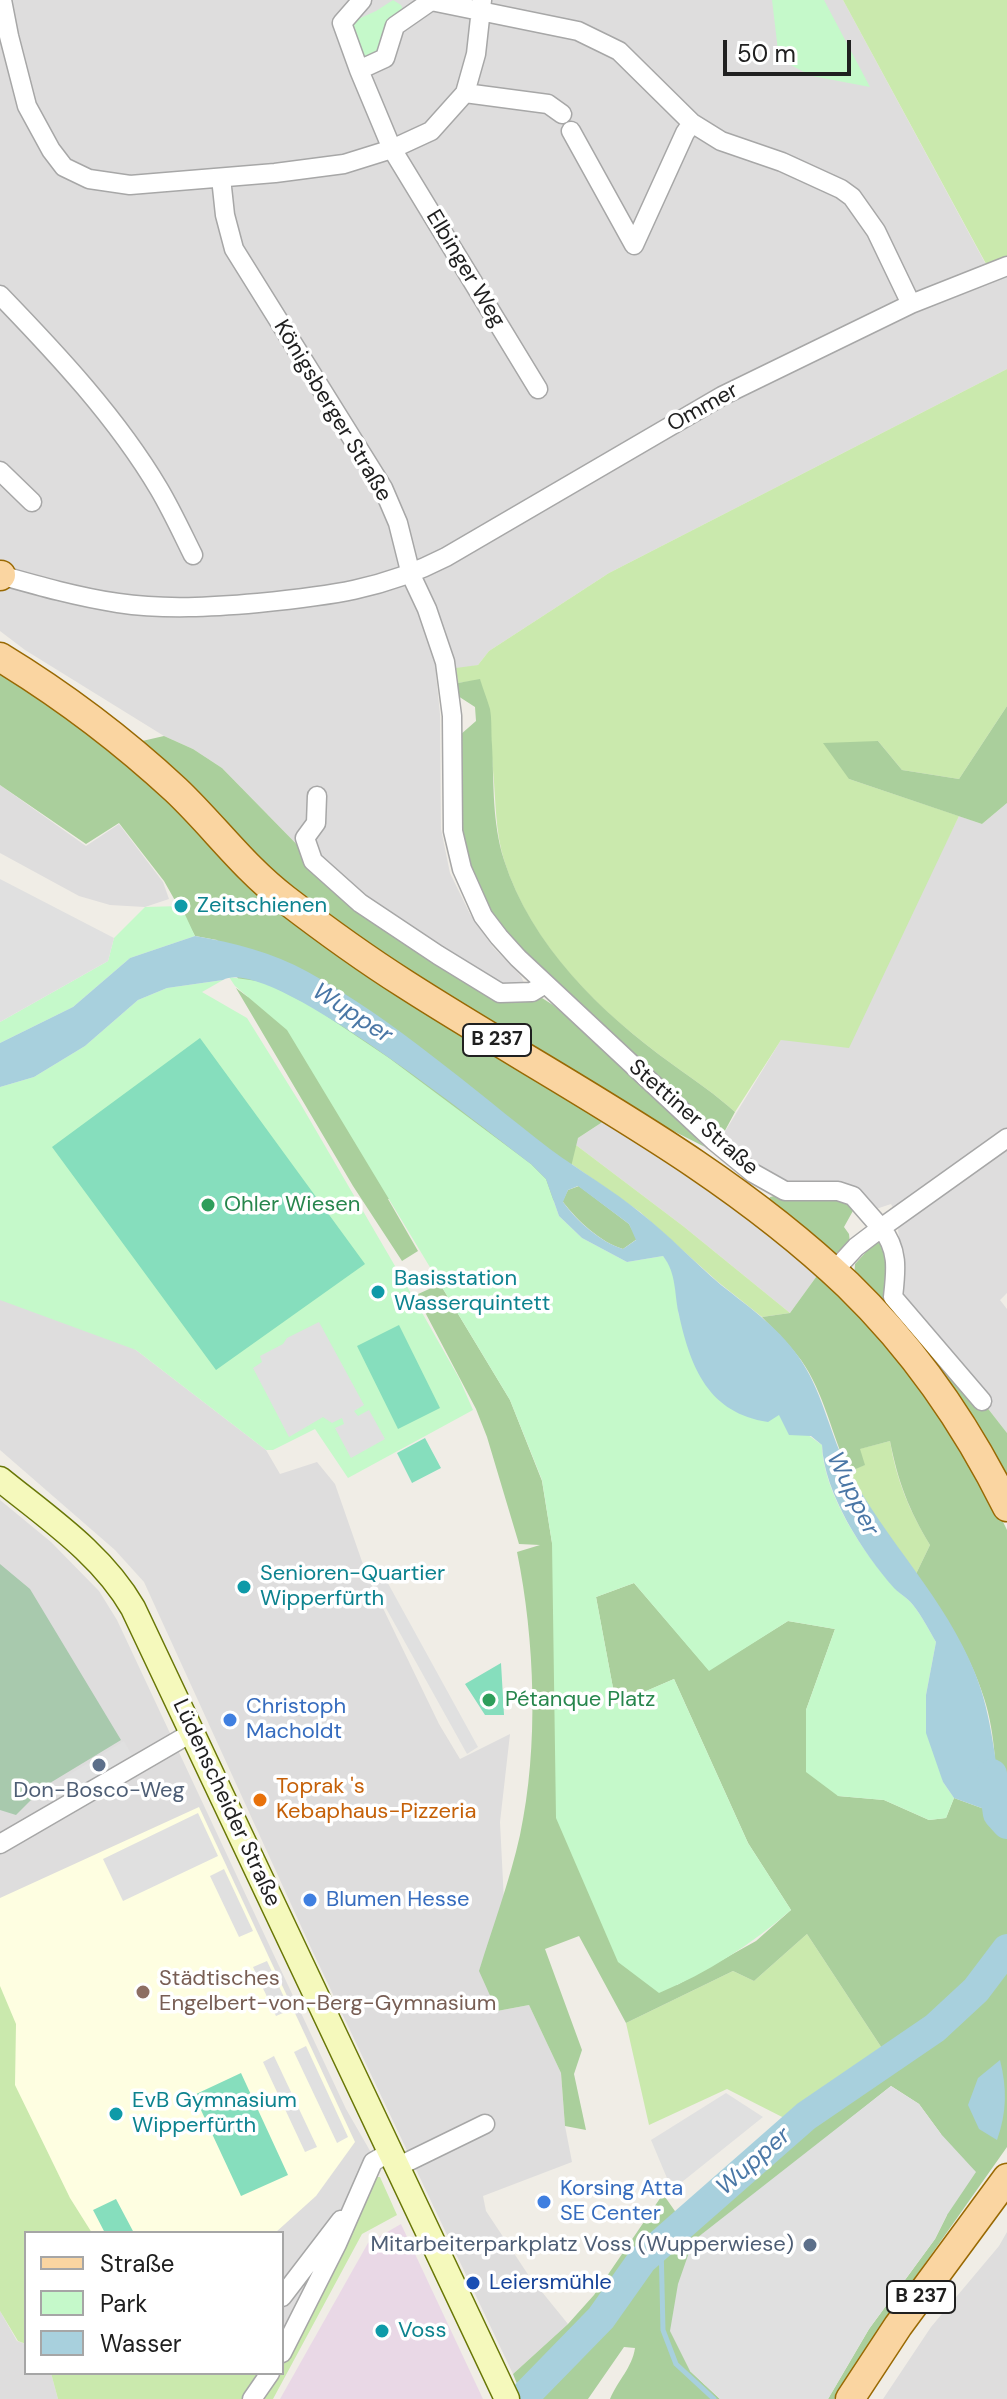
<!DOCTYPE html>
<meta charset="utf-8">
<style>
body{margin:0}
#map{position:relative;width:1007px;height:2399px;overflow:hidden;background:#f0ede6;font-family:"DM Sans",sans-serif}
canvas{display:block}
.legend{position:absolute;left:24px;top:2231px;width:260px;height:144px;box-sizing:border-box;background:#fff;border:2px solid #a6a6a6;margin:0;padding:10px 14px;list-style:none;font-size:24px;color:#202020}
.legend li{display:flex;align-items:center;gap:16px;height:40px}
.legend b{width:40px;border:2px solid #a6a6a6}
.scale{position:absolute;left:723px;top:40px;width:128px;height:36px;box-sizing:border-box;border:4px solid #202020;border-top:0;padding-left:10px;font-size:24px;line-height:28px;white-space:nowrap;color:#202020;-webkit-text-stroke:6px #fff;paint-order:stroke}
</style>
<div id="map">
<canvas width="1007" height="2399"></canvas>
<ul class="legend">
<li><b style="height:10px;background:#fad5a1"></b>Straße</li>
<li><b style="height:22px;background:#c5f9ca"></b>Park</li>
<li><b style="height:22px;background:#a8d0dd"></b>Wasser</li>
</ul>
<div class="scale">50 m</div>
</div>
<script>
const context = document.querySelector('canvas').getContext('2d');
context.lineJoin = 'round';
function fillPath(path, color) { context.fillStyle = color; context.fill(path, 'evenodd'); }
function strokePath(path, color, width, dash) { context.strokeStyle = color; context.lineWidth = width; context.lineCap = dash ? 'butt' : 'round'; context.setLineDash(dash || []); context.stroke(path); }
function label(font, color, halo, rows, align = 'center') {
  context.font = font + ' "DM Sans",sans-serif'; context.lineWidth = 7; context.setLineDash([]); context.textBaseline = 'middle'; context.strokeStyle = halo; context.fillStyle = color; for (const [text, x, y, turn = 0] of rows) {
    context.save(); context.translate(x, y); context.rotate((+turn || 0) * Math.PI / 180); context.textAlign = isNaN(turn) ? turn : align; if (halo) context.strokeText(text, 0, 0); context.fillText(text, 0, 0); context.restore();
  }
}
fillPath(new Path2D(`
 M0,0H843L990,272L1007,266V369L609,573L489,651L478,665L436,674L440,714L441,829L450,873L470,914L493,947L521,976L524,983L500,993L313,861L222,768L193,749L164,736L25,650L0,631V591L3,588L0,565Z
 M0,785L86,846L119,824L163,882L169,899L145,907L110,905L79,896L0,853Z
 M1007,803V1293L1000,1300L1007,1309V1433L900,1296L903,1263L898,1230L900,1222L891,1204L873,1210L785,1183L766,1173L721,1138L781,1040L939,856L959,816L982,824Z
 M604,1121L718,1197L819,1273L790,1313L683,1226L572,1142Z
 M0,1263L136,1350L266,1450L280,1474L317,1462L335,1484L366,1573L439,1724L460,1759L510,1734L500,1822L504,1902L497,2011L529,2005L561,2073L565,2126L572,2162L483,2196L486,2211L529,2276L568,2324L513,2374L311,1948L144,1582L115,1550L0,1450Z
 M0,1500L51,1542L99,1591L117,1620L346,2109L377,2163L282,2340V2233H92L0,1986Z
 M1007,2232V2399H883L931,2327L999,2246Z
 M0,2311L17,2341L26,2344V2373H51L58,2399H0Z`), '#dedddd');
fillPath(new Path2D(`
 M401,2224L483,2399H280L368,2243Z`), '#e9d8e6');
fillPath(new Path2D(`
 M199,1807L355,2142L316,2196L275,2233H82L0,2086V1898Z`), '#fefee1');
fillPath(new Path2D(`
 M843,0H1007V266L991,273Z
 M1007,369V706L959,779L902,770L878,741L849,779L959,816L849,1048L781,1040L735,1112C715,1094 694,1080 672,1064C601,1013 531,946 504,860C495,830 496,801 493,770C491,740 484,709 480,680L458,683L456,668L478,665L489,651L609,573Z
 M572,1142L683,1226L790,1313L762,1317L718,1282L640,1212L553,1151Z
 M890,1441C896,1480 910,1512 930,1545L916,1574L883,1529L849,1472L864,1465L859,1449Z
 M807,1934L889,2059L796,2124L727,2089L649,2125L626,2023L733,1971L754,1981Z
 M0,1986L16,2024L15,2085L70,2198L92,2233H26V2344L18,2341L0,2311Z
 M374,2177H380L397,2215L362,2234L273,2399H58L51,2373H282V2361Z`), '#cae9ad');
fillPath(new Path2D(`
 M0,674L116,747L164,736L193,749L222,768L313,861L438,955L532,999L542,998L553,1005L614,1057L705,1147L616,1102L604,1121L578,1138L563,1200L568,1190L579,1186L629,1224L637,1239L623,1249C600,1242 578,1221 563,1202L499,1192L388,1199L418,1251L402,1261L353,1186L236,988L248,997L217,940L195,936L164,881L119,823L86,844L0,785Z
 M480,679C483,689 487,699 490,709C492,720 491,733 492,745C494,784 492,822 504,860C531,945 601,1013 672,1064C694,1080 715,1094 735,1112L721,1138C679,1099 638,1060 596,1021C554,982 493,935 474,879C457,831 460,784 460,735L476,721L475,707L458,696V683Z
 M1007,706V803L982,824L849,779L823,743L878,741L902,770L959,779Z
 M779,1195L848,1200L854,1209L844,1227L849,1234L850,1243L830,1258L767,1204L770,1197Z
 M876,1241H885L888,1297L982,1401L1007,1433V1487L854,1278L855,1264Z
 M819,1273C898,1347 961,1432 1007,1530V2147L888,2316L834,2399H828L869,2329L935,2239L947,2215L941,2134L919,2104L891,2086L816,2146L690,2371L720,2399H610C618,2380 632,2368 635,2348L624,2347L588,2399H523L513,2374L568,2324L594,2295L663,2194L684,2224L806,2116L889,2059L807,1934L754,1981L733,1971L626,2023L579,1936L545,1949L582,2050L574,2074L586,2130L565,2126L561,2073L529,2005L497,2011L479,1971C493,1926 510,1880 520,1835C539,1747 535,1640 517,1552L540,1545L519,1544L487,1437L476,1409L416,1295L440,1284L510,1400L542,1481L552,1543L677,1985L756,1941L791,1910L748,1843L674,1679L616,1704L596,1597L634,1583L709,1670L788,1621L835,1629L806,1710L838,1796L884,1800L929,1820L946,1818L954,1798L998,1814C996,1776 996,1735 984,1698C970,1653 943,1612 916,1574L930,1545C909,1510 898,1482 890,1441L860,1449L865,1465L849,1472C832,1436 824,1392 801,1360C790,1345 775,1331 762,1317L790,1313Z`), '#aacf9c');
fillPath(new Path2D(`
 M0,1564L30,1589L121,1740L45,1786L16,1815L0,1810Z`), '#a8c9ad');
fillPath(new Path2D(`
 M393,0L401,5L404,12L383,51L366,60L345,25L376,11Z
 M772,0H824L870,87L812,76L779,59Z
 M181,906L195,936L130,958L73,1007L0,1043V1022L108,961L114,938L145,907Z
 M229,977L264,982L313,1007L389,1058L531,1164L546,1179L559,1216L582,1238L627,1262L663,1256L673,1269L679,1316L779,1414L822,1445C823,1493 863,1553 895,1588C900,1594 908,1598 913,1605C922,1616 929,1630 936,1642L926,1695L943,1782L954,1798L946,1818L929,1820L884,1800L838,1796L806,1772V1710L835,1629L788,1621L709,1671L634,1583L596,1597L616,1704L674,1679L748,1843L791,1910C752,1944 707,1973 659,1993L618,1962L556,1818L552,1543L542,1480L510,1400L287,1030L235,986Z
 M223,980L202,992L247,1018L300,1103L416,1302L459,1378L473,1410L348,1478L315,1429L273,1450H266L136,1350L0,1300V1087L34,1077L85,1046L138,1000L167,988Z`), '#c5f9ca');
fillPath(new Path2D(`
 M200,1038L365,1264L216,1370L52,1147Z
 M399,1325L440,1408L398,1429L357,1346Z
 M425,1438L441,1468L412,1483L397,1453Z
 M501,1663L504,1715H485L465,1684Z
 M241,2073L288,2175L241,2196L194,2095Z
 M116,2199L134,2233H105L93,2210Z`), '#86debd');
fillPath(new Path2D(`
 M0,879L114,938L108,961L0,1022Z
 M319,1322L364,1405L354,1411L358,1416L369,1410L385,1439L351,1458L335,1428L344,1424L342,1418L332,1423L323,1417L289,1437L253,1368L262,1362L260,1356L283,1344L287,1338Z
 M379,1567L478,1747L467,1754L367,1574Z
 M124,1741L132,1755L75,1789L67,1776Z
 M198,1813L218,1856L123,1901L103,1859Z
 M224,1869L253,1931L239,1937L210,1876Z
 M267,1961L290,2010L276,2016L253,1967Z
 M306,2046L348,2137L337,2143L294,2052Z
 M274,2056L317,2147L305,2152L263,2062Z
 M891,2086L919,2104L941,2134L976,2172L947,2215L935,2239L869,2329L828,2399H720L690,2371L670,2331L678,2284L693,2241Z
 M726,2093L763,2117L672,2190L651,2140Z`), '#e0e0e0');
fillPath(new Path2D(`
 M195,936C235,943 272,952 308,972C395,1020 471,1088 550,1149C580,1171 613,1190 642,1214C670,1236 694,1262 721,1285C750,1308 782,1330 802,1362C824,1396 830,1436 849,1471C886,1541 946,1599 975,1673C992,1715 995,1762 1003,1807L998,1814L954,1798L943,1782L926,1733V1695L936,1642C929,1630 922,1616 913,1605C908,1598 900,1594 894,1588C863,1553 824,1493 822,1445L811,1436L789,1435L779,1415L768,1422C709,1413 691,1369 679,1315C674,1294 677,1274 663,1256L627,1262L582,1238L559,1216L546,1179L531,1164C487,1131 268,953 223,980L167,988L138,1000L85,1046L34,1077L0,1087V1043L73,1007L130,958ZM578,1186L629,1224L636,1240L623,1249C600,1242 577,1221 563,1202L568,1190Z
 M1000,2060C1007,2088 1007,2112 997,2140L979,2129L968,2105L978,2078Z`), '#a8d0dd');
strokePath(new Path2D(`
 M661,2243L663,2330L676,2364L714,2399`), '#a8d0dd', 5);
strokePath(new Path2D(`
 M992,1774L998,1814L1007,1824
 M522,2399L601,2318L642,2260L806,2116L935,2028L976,1990L1007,1949`), '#a8d0dd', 30);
const street = new Path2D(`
 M2,0L9,36L27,106L51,150L64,167L89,179L130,185L275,173L344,164L392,149L431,131L465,93L476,54L482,0
 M359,70L342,23L362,0
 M465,93L548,104L562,114
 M571,131L634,245L685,133L692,123
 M221,178L225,215L234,249L383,488L398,523L411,575L427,609L445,662L452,716L453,831L462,869L483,916L499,937L518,958L714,1141L753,1173L785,1191H838L853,1196L881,1228L856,1247L833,1272
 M0,295C57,354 117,418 159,489C172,511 182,533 193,555
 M538,389L392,149L359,70L385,58L395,26L431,1L578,31L619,51L692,123L721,141L782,162L841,189L852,197L876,231L911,304
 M0,471L32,502
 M0,575C39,586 78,597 118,603C165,610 212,607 258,603C328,596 382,590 446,557L722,396L911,304L1007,266
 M317,796L316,823L305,838L313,861L360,903L438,955L500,993L532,992L545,984
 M982,1401L893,1297C896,1271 899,1249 881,1228L1007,1138
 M0,1844L193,1732
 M397,2167L485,2124
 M282,2297L341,2220
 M282,2353L337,2244L373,2162L390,2152
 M252,2399L270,2373`);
const secondary = new Path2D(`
 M0,1479C48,1518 102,1554 133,1608L507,2399`);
const primary = new Path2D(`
 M0,576L1,575
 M0,657C64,696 121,739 176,790C213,825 244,868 285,899C324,929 364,958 405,984C556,1081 717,1160 848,1285C913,1348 967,1426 1007,1507
 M850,2399L898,2326L1007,2178`);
strokePath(street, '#a7a7a7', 21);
strokePath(secondary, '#697707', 27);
strokePath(primary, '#996903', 31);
strokePath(street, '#fff', 18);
strokePath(secondary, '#f5f9bc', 24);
strokePath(primary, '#fad5a1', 28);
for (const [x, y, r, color] of [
 [181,906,8,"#0f9aa8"],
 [208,1205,8,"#2e9e5b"],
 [378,1292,8,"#0f9aa8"],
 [244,1587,8,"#0f9aa8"],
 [489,1700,8,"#2e9e5b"],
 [230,1720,8,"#3f7fe0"],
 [99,1765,8,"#5c6f8a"],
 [260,1800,8,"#e8710a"],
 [310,1900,8,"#3f7fe0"],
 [143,1992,8,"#8d6e63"],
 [116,2114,8,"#0f9aa8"],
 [544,2202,8,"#3f7fe0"],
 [810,2245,8,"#5c6f8a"],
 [473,2283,8,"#1a4fb4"],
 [382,2331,8,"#0f9aa8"]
]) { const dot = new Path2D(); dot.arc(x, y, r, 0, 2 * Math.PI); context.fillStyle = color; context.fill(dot); strokePath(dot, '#fff', 3); }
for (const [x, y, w] of [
 [497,1040,68],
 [921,2297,68]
]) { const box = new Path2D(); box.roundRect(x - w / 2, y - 16, w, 32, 6); context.fillStyle = '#fff'; context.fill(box); strokePath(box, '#202020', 2); }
label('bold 20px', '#202020', null, [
 ["B 237",497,1040],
 ["B 237",921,2297]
]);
label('22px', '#202020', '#fff', [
 ["Elbinger Weg",465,269,59],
 ["Ommer",703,408,-29],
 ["Königsberger Straße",332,411,59],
 ["Stettiner Straße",693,1118,41],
 ["Lüdenscheider Straße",226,1803,65]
]);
label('22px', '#0d838f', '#fff', [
 ["Zeitschienen",197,906],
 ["Basisstation",394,1279],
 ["Wasserquintett",394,1304],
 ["Senioren-Quartier",260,1574],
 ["Wipperfürth",260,1599],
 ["EvB Gymnasium",132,2101],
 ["Wipperfürth",132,2126],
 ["Voss",398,2331]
], 'left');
label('22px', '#27864d', '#fff', [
 ["Ohler Wiesen",224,1205],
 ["Pétanque Platz",505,1700]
], 'left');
label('22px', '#366cbe', '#fff', [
 ["Christoph",246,1707],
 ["Macholdt",246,1732],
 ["Blumen Hesse",326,1900],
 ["Korsing Atta",560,2189],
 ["SE Center",560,2214]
], 'left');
label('22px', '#c56008', '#fff', [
 ["Toprak 's",276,1787],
 ["Kebaphaus-Pizzeria",276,1812]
], 'left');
label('22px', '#4e5e75', '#fff', [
 ["Don-Bosco-Weg",99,1791],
 ["Mitarbeiterparkplatz Voss (Wupperwiese)",794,2245,"right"]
]);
label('22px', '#785e54', '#fff', [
 ["Städtisches",159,1979],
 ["Engelbert-von-Berg-Gymnasium",159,2004]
], 'left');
label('22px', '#164399', '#fff', [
 ["Leiersmühle",489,2283]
], 'left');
label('italic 24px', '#4a77a6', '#fff', [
 ["Wupper",352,1014,33],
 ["Wupper",852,1494,64],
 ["Wupper",754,2162,-41]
]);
</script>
